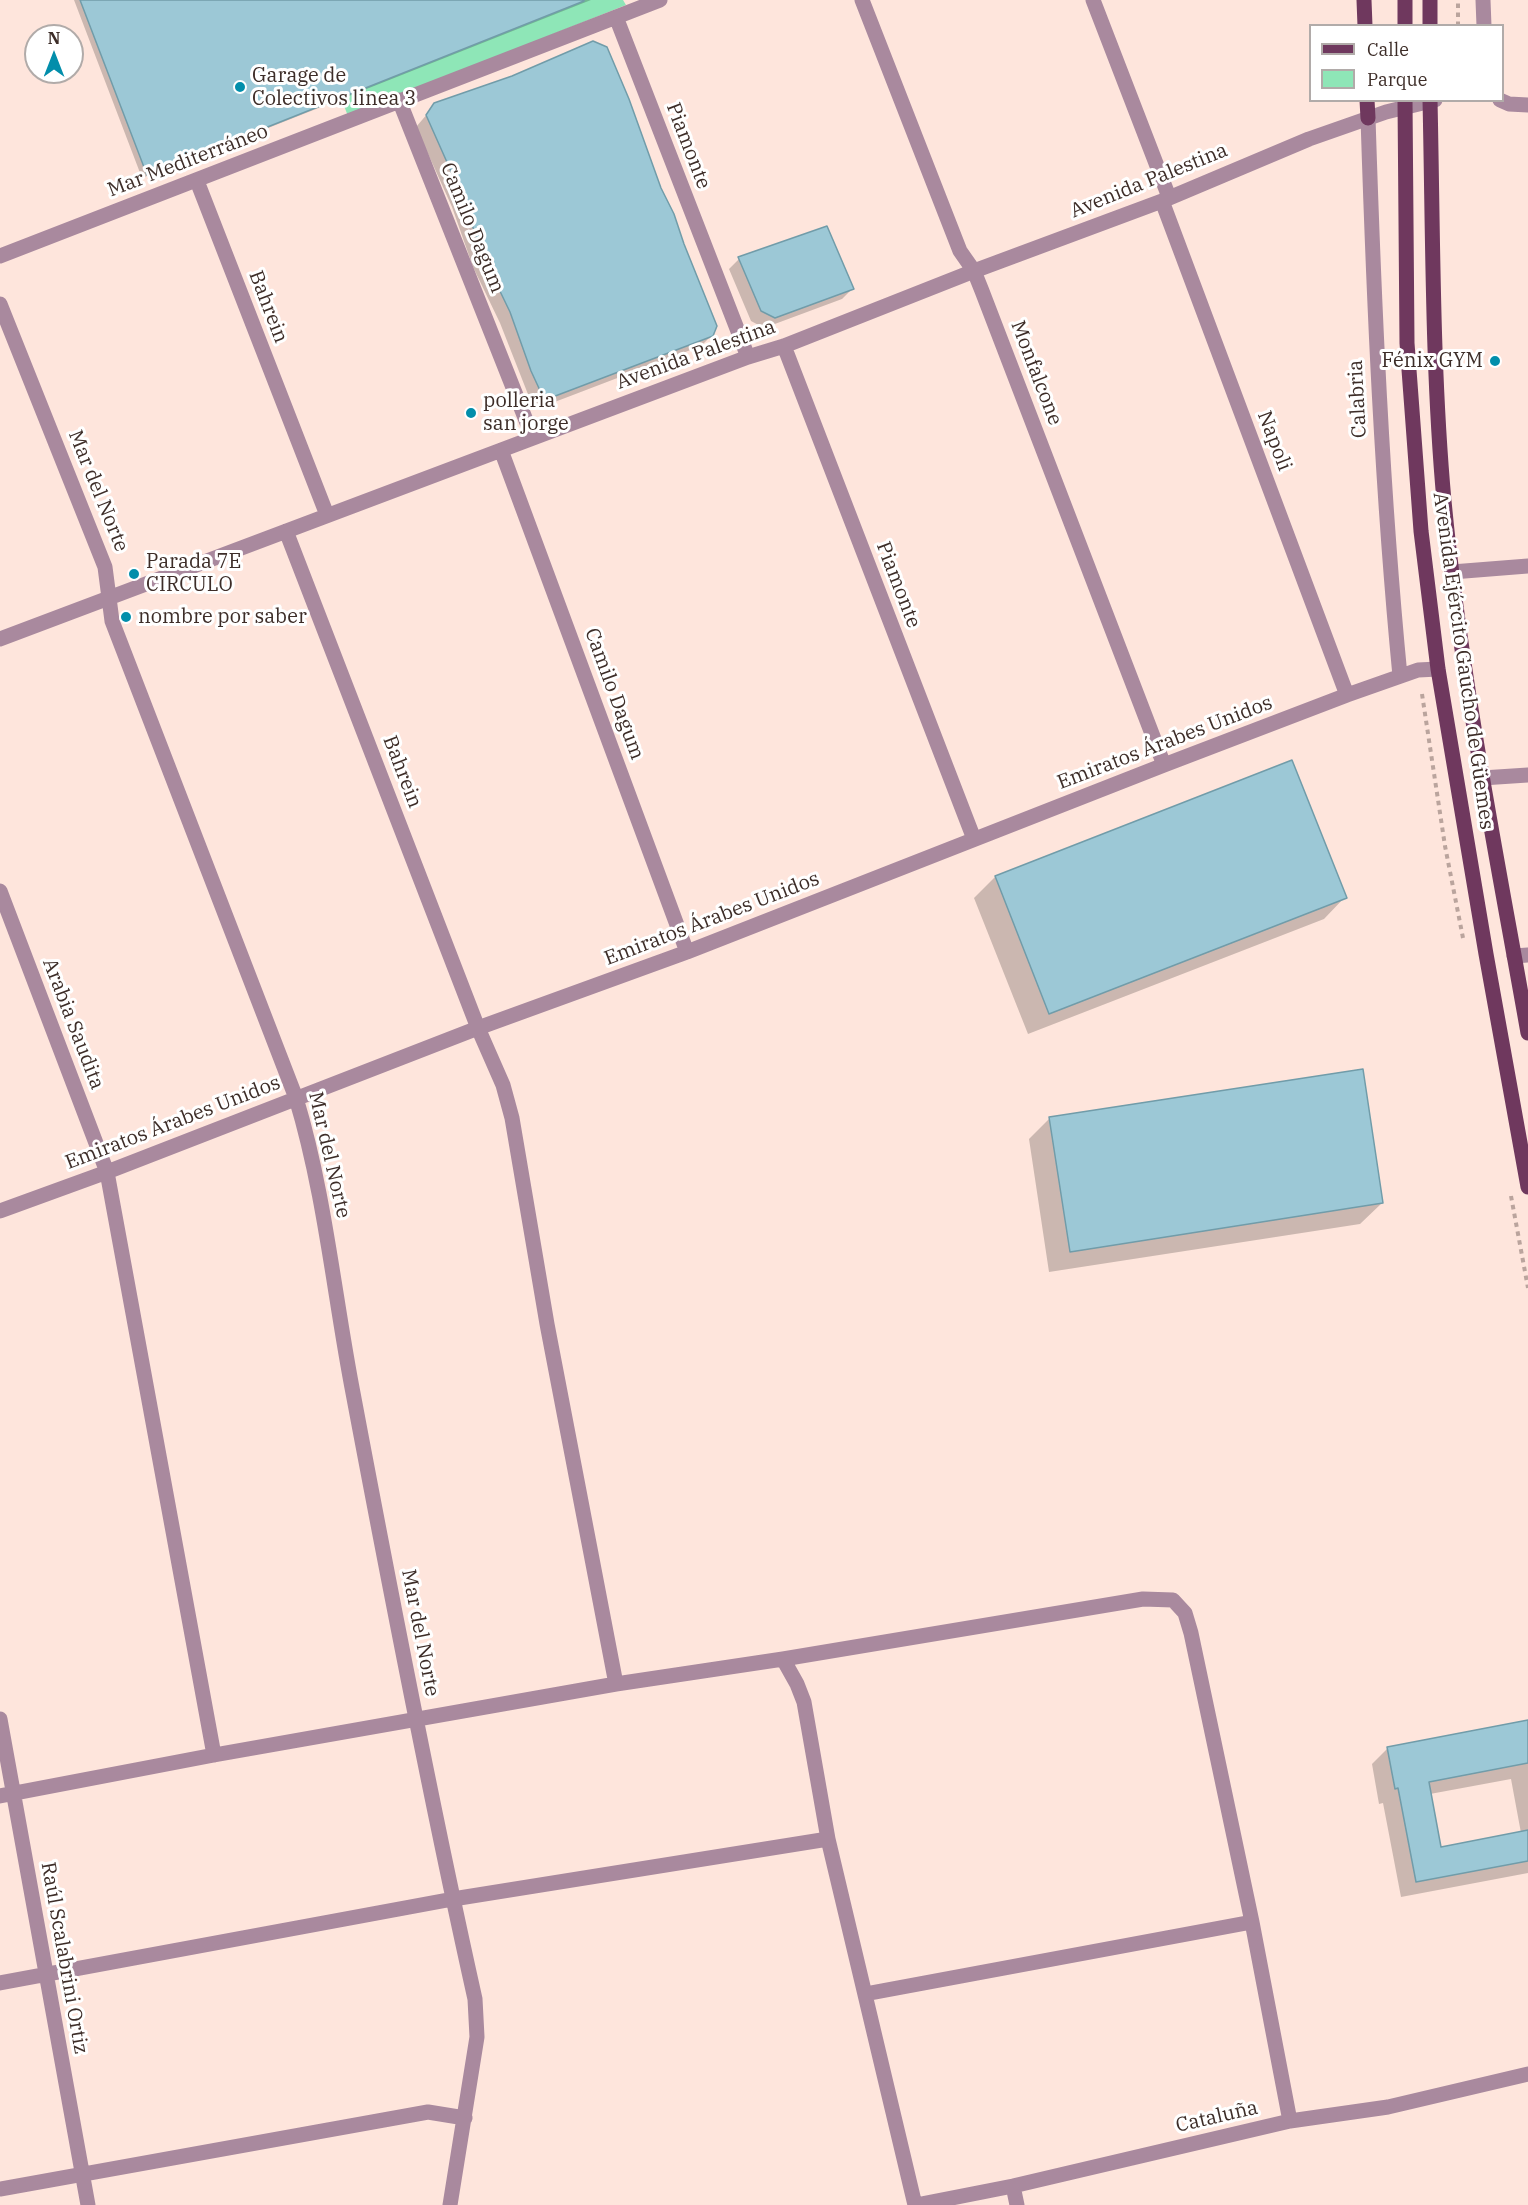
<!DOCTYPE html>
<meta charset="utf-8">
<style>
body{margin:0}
#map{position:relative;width:1528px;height:2205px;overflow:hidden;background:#fee5dc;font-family:"IBM Plex Serif",serif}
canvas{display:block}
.legend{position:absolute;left:1309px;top:24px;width:195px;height:78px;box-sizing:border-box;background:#fff;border:2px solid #b1aba9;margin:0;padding:8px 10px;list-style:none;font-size:18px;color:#3d2d28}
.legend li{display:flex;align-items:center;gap:12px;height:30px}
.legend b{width:30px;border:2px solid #b1aba9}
.north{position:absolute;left:24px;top:24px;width:60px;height:60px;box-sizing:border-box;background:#fff;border:2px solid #b1aba9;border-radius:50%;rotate:0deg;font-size:16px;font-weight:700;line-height:24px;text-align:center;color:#3d2d28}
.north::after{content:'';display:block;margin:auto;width:21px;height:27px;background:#028eab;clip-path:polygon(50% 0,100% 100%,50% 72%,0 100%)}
</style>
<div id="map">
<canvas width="1528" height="2205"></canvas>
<ul class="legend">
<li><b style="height:8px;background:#6f385e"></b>Calle</li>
<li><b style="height:16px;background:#8ee6b7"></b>Parque</li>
</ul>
<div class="north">N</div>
</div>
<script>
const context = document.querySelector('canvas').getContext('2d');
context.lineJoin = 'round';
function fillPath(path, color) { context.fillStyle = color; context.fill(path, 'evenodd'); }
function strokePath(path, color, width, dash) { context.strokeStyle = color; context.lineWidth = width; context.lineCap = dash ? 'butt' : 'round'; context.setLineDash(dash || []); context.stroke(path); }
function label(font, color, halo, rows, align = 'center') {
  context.font = font + ' "IBM Plex Serif",serif'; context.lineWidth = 6; context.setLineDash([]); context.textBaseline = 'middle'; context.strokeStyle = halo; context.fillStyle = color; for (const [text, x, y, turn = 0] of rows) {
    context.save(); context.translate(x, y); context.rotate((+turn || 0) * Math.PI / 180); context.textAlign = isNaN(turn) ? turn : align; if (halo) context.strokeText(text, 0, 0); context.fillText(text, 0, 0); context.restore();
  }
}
fillPath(new Path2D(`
 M302,0H623L626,5L348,116Z`), '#8ee6b7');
fillPath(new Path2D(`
 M74,0H591L142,178Z
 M435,105L712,335L701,346L539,408L533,407L500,323L473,267L452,207L416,127Z
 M739,259L853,288L842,299L764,328L751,321L729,269Z
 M1291,762L1345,897L1324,919L1028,1034L974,898L995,877Z
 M1050,1118L1382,1203L1360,1224L1049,1272L1029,1139Z
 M1528,1722V1873L1401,1897L1383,1803L1379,1804L1372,1764L1388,1748ZM1511,1779L1521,1833L1440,1848L1430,1794Z`), '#0003');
const building = new Path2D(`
 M80,0H584V1L147,175Z
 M593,41L607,47L629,99L661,188L674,214L684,244L717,326L713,336L550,398L543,397L531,371L510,312L483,256L462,196L426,115L434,103L512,76Z
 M827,226L854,289L775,318L761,311L738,257Z
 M1292,760L1347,898L1049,1014L995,876Z
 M1363,1069L1383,1203L1070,1252L1049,1117Z
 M1528,1720V1763L1429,1782L1441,1847L1528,1830V1861L1416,1882L1398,1788L1395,1789L1387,1747Z`);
fillPath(building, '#9cc8d6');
strokePath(building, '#719ca9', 1.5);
strokePath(new Path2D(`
 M1458,26V0
 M1422,694L1445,846L1463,938
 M1511,1196L1528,1288`), '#baa49d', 4, [4.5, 4.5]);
strokePath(new Path2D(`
 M862,0L960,251L974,271L982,291L1164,765
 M1093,0L1169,197
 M1483,0L1484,26
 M616,17L748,357
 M399,100L533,438
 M1500,100L1509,104L1528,105
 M1368,118C1374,305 1382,490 1400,676
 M197,181L327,515
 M1162,201L1347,695
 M0,256L660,0
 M0,304L105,567L112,621L296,1098C325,1194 334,1295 353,1393C391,1595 430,1798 475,1999L477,2037L450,2205
 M784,346L974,839
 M501,450L687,952
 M286,531L478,1028L503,1085L512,1118L547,1324L616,1684
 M1452,572L1528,566
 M0,639L748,357L784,346L974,271L1162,201L1309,139L1386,112L1435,100
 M1482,778L1528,775
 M0,891L107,1172L214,1755
 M1514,956L1528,955
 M0,1211L107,1172L478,1028L687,952L1164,765L1347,695L1418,670L1438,669
 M783,1659L797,1684L804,1702L828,1839L915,2205
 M0,1719L88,2205
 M0,1796L214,1755L616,1684L783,1659L1143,1599L1173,1600L1185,1613L1191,1633L1252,1922L1290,2121
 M0,1983L453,1899L828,1839
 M865,1994L1252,1922
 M1013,2186L1017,2205
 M0,2189L428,2112L465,2118
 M916,2205L1013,2186L1290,2121L1388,2107L1528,2074`), '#a9899e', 15);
strokePath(new Path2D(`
 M1364,0L1365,26
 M1405,0V26
 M1430,26V0
 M1367,100L1368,118
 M1405,100L1407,343L1421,531L1438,669L1486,954L1528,1187
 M1430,100C1433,234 1432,368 1444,501C1461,680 1497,857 1528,1033`), '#6f385e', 15);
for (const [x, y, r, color] of [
 [240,87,6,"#028eab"],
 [1495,361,6,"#028eab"],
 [471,413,6,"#028eab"],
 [134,574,6,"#028eab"],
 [126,617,6,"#028eab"]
]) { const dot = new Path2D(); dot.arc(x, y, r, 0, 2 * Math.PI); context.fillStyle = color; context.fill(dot); strokePath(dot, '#fff', 2); }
label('20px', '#3d2d28', '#fff', [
 ["Garage de",252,76],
 ["Colectivos linea 3",252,99],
 ["Fénix GYM",1483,361,"right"],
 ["polleria",483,401],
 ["san jorge",483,424],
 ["Parada 7E",146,562],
 ["CIRCULO",146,585],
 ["nombre por saber",138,617]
], 'left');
label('20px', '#3d2d28', '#fff', [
 ["Piamonte",688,146,69],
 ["Mar Mediterráneo",188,161,-21],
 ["Avenida Palestina",1149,181,-22],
 ["Camilo Dagum",472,228,68],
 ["Bahrein",268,307,69],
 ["Avenida Palestina",696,355,-20],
 ["Monfalcone",1036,373,69],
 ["Calabria",1358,399,-93],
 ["Napoli",1274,441,69],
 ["Mar del Norte",98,491,68],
 ["Piamonte",898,585,69],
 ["Avenida Ejército Gaucho de Güemes",1463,661,82],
 ["Camilo Dagum",614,694,70],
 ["Emiratos Árabes Unidos",1165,743,-21],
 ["Bahrein",402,772,69],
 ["Emiratos Árabes Unidos",712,919,-21],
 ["Arabia Saudita",73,1024,69],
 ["Emiratos Árabes Unidos",173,1123,-21],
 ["Mar del Norte",329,1155,77],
 ["Mar del Norte",420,1633,79],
 ["Raúl Scalabrini Ortiz",64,1958,80],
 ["Cataluña",1217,2117,-13]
]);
</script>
